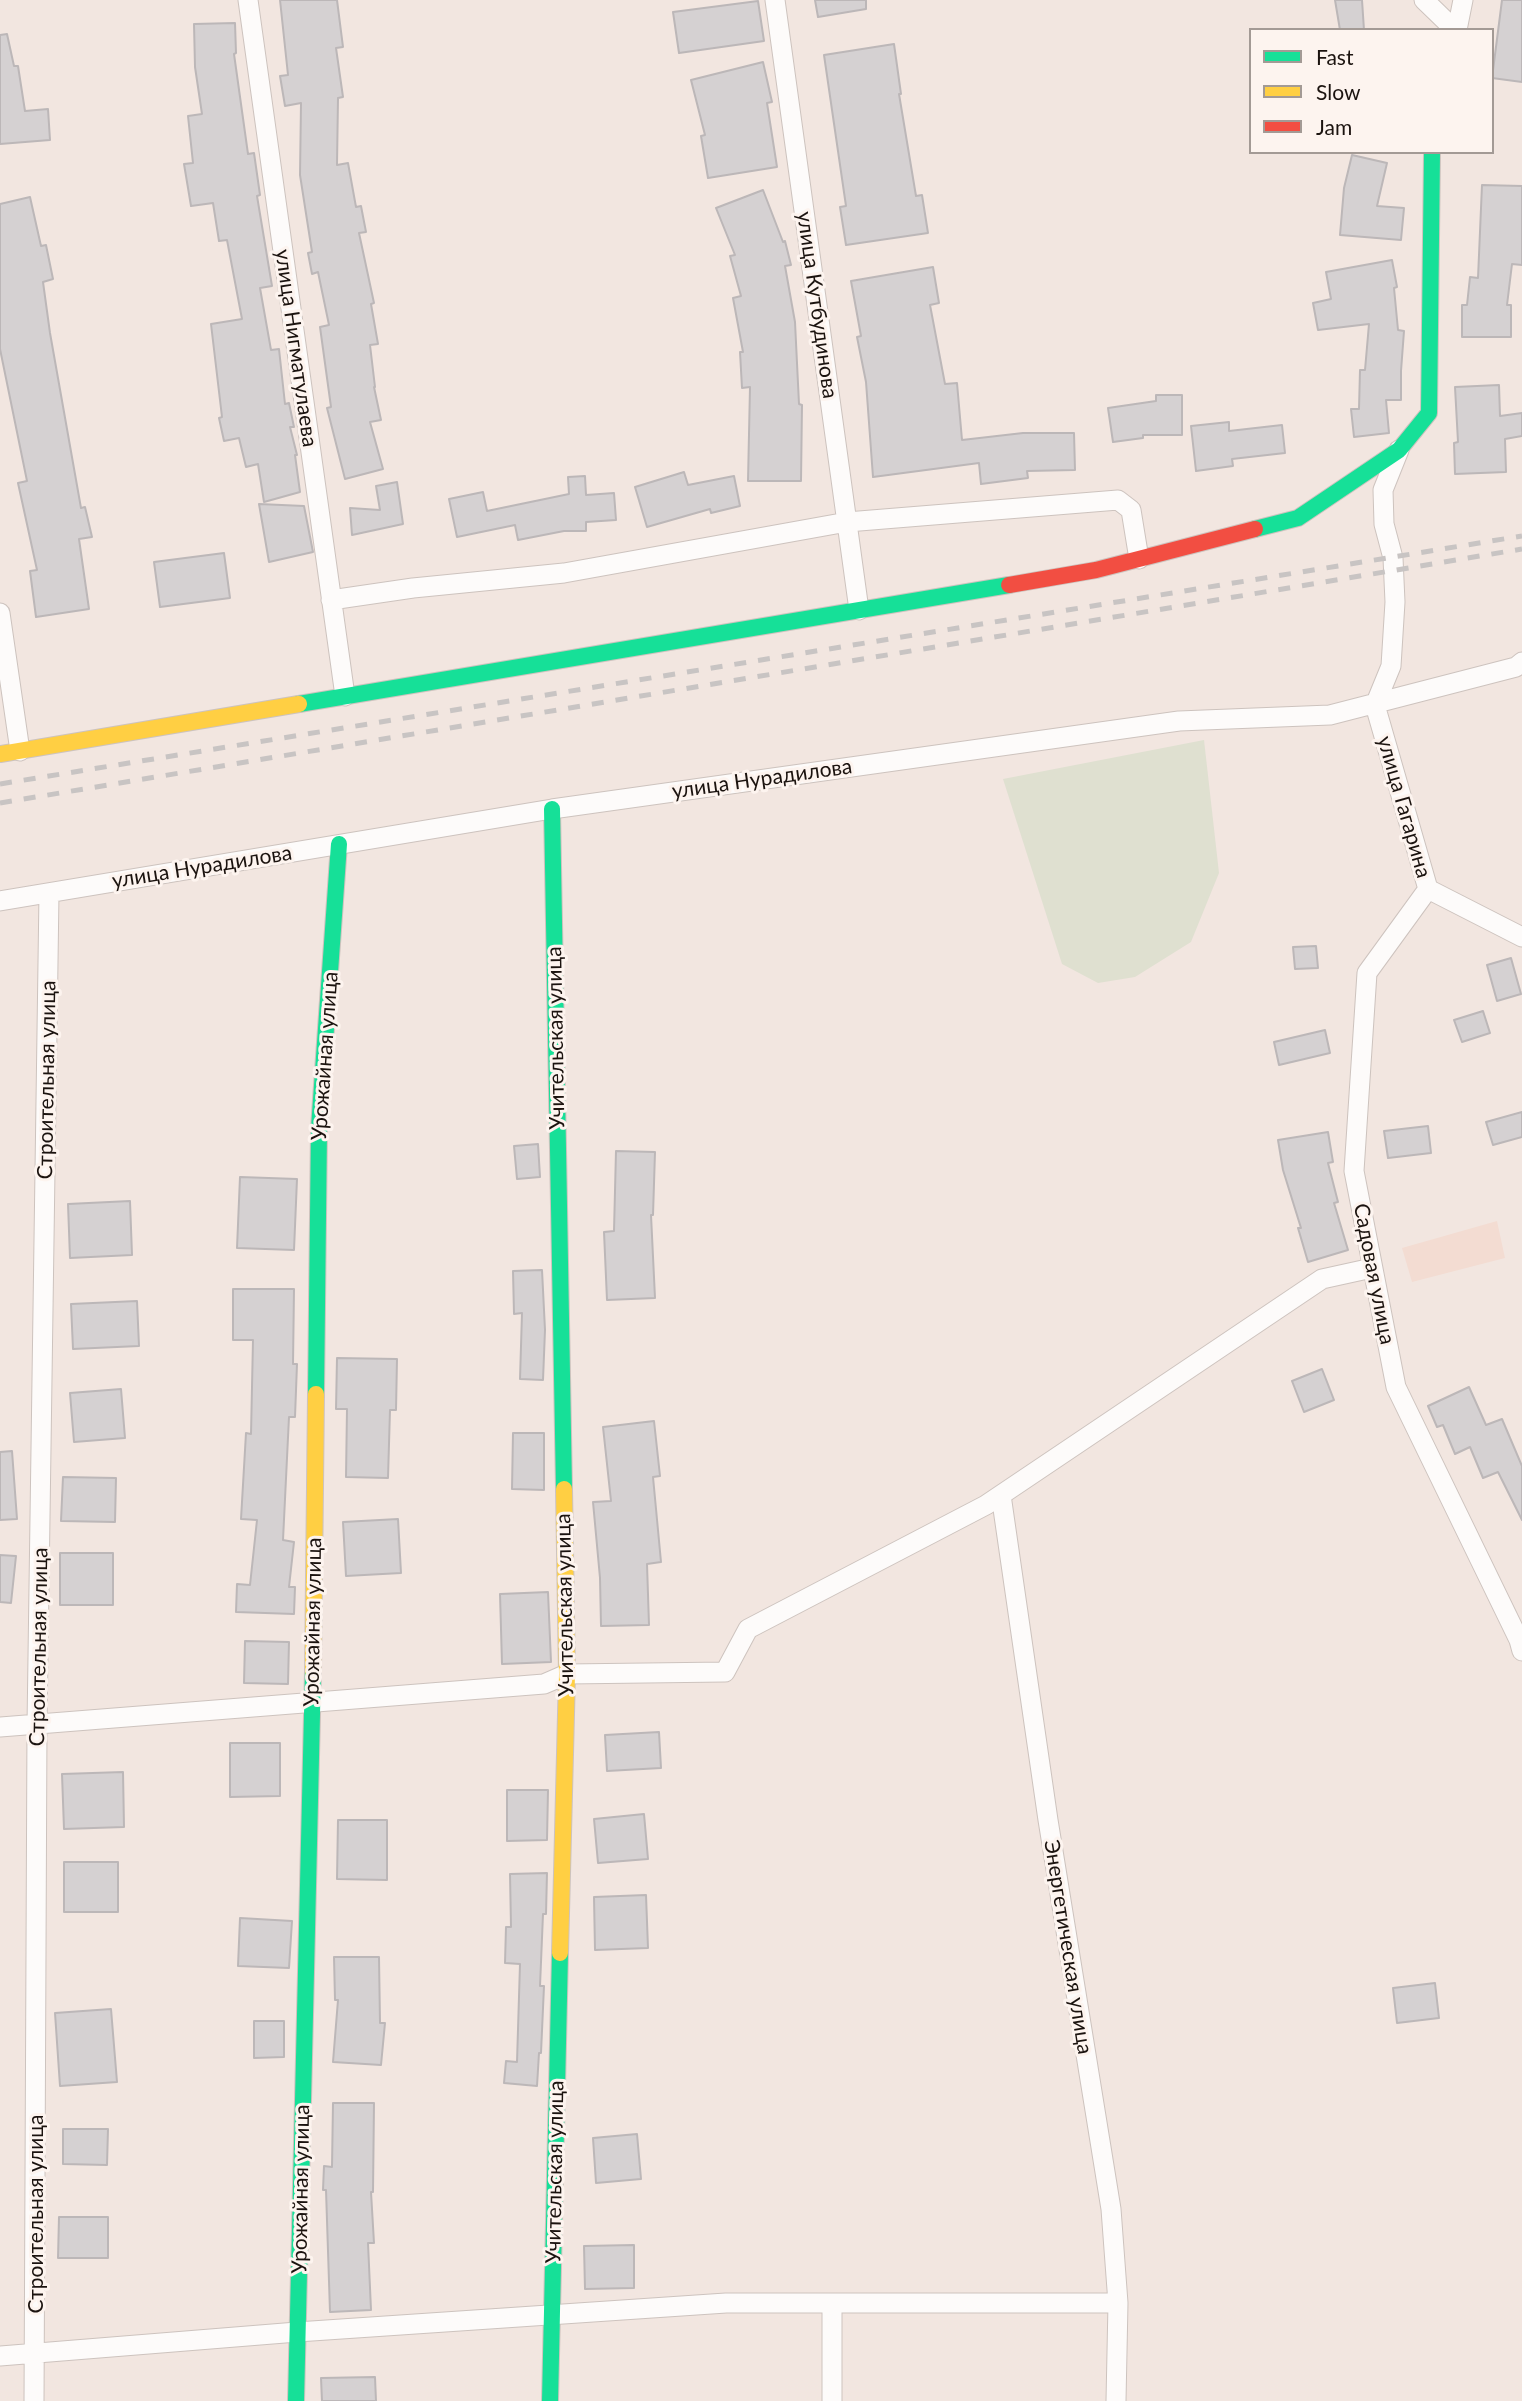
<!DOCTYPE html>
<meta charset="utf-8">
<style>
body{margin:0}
#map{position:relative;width:1522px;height:2401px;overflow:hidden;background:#f2e6e0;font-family:Lato,sans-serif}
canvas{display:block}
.legend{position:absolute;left:1249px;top:28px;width:245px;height:126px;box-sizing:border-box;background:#fdf4ef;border:2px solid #a39a95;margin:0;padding:9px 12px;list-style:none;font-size:21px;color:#1b130f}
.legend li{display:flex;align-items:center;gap:14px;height:35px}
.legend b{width:35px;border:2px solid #a39a95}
</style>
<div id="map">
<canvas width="1522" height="2401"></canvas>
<ul class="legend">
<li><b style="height:9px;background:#16e098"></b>Fast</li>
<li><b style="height:9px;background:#ffcf43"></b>Slow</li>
<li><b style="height:9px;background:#f24e42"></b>Jam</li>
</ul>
</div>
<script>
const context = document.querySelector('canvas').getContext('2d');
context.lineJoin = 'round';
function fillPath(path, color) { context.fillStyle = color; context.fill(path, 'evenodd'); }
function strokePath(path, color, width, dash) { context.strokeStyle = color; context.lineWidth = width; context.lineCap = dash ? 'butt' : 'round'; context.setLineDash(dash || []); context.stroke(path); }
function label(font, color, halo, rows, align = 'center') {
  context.font = font + ' Lato,sans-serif'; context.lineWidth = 6; context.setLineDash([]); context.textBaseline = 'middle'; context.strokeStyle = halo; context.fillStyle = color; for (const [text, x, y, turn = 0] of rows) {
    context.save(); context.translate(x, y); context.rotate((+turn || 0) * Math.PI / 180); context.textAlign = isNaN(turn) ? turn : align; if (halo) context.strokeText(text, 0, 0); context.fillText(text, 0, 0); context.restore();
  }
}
fillPath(new Path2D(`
 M1497,1221L1505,1258L1412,1282L1402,1248Z`), '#f3dcd2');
fillPath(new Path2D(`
 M1204,740L1219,873L1191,942L1135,977L1098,983L1062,964L1003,779Z`), '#dfe0d0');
const building = new Path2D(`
 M280,0H337L343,47L336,48L343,97L338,98L337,165L348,163L356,207L361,206L366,232L359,233L374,303L371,304L378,344L370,345L375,387H374L381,420L370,422L383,469L345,479L327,408L331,407L320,327L329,325L318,272L312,274L308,253L312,252L300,175L301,103L285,106L280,76L288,75Z
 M815,0H866V9L818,17Z
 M1335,0H1362L1364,30H1340Z
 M1502,0H1522V82L1492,78Z
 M758,1L764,41L679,53L673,12Z
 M235,23L236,53L234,54L248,154L254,153L260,195L257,196L272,286L260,288L271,350L279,349L285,404L289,403L294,427H290L297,455H295L300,492L264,502L258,464L246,467L239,438L224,441L219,418L222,417L211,324L242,319L227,240L219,241L213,203L191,206L184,164L193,163L188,116L202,114L195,67L194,24Z
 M7,34L14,66H18L25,111L48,109L50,140L0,144V35Z
 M894,44L901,94H899L916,196L922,195L928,233L846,245L840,207L846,206L824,55Z
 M763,62L772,102L767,103L777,167L708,178L701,136L705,135L691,80Z
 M1352,155L1387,163L1377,206L1404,208L1401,240L1340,235L1344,188Z
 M1482,185L1522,186V265L1512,264L1507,305H1511V337H1462V305H1467L1470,277L1478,278Z
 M763,190L783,242L785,241L791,265L785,266L795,322L799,404L802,405L801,481H748L750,387L742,388L740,352H743L733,298L741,296L730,256L735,255L716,208Z
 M30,197L41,246L46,245L53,279L43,282L50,333L81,508L85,507L92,537L79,539L89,609L36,617L30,571L37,570L18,483L27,481L0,349V204Z
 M1392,260L1397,287L1394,288L1398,330L1404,331L1401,371V400H1386L1389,433L1354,437L1351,409H1359L1360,370H1365L1369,324L1318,330L1313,303L1331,299L1326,272Z
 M933,267L939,303L930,305L945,384L957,383L962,440L1023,433H1074L1075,470L1027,471L1028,478L981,484L979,463L873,477L866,382L857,337L861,336L851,281Z
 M1499,385L1500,416L1522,413V436L1505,439L1506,472L1455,474L1454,443L1458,442L1455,387Z
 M1156,395H1182V435H1143V438L1113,442L1108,408L1156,401Z
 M1229,422V431L1282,425L1285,453L1232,459L1233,466L1196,471L1191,426Z
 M684,472L688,485L734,476L740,506L711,513L710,509L647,527L635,487Z
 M585,476L586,495L614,493L616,520L586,522V531H564L518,540L515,525L457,537L449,499L483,492L487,511L569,494L568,477Z
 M397,482L403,524L352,535L350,508L380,510L376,486Z
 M259,504L304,506L313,552L269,562Z
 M224,553L230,598L160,607L154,562Z
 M1316,946L1318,968L1295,969L1293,947Z
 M1511,958L1521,994L1497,1001L1487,965Z
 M1483,1011L1490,1033L1462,1042L1454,1020Z
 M1325,1030L1330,1053L1279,1065L1274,1042Z
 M1522,1112V1137L1493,1145L1486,1122Z
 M1428,1126L1431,1153L1388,1158L1384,1131Z
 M1328,1132L1333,1162L1328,1163L1338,1202L1334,1203L1348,1250L1308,1262L1298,1228H1301L1283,1170L1278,1140Z
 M538,1144L540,1177L517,1179L514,1146Z
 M616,1151L655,1152L653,1215H651L655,1298L607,1300L604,1232L614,1231Z
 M240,1177L297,1179L294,1250L237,1248Z
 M130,1201L132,1255L70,1258L68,1204Z
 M542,1270L545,1330L543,1380L520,1379L522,1313L514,1314L513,1271Z
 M233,1289H294L293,1364H297L295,1417H289L283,1540L294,1542L289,1587H295L294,1614L236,1612L237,1584L250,1585L257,1520L241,1519L246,1433L251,1434L253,1340H233Z
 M137,1301L139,1346L73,1349L71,1304Z
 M337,1358L397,1359L396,1410H390L388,1478L346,1477L347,1409H336Z
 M1322,1369L1334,1400L1304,1412L1292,1381Z
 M1469,1387L1486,1425L1502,1419L1522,1466V1520L1498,1472L1483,1478L1470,1447L1455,1454L1443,1425L1437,1427L1428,1406Z
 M121,1389L125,1438L74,1442L70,1393Z
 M654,1421L660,1476L653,1477L661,1562L647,1564L649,1625L601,1626L600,1578L593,1502L611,1501L603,1427Z
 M513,1433H544V1490L512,1489Z
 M12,1451L17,1519L0,1520V1452Z
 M63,1477L116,1478L115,1522L61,1521Z
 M398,1519L401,1573L346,1576L343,1522Z
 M60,1553H113V1605H60Z
 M0,1555L16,1556L11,1603L0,1602Z
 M548,1592L551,1662L502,1664L500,1594Z
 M245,1641L289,1642L288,1684L244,1683Z
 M659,1732L661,1768L607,1771L605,1735Z
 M230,1743H280V1796L230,1797Z
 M123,1772L124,1827L64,1829L62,1774Z
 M507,1790H548L547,1840L507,1841Z
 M644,1814L648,1859L598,1863L594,1819Z
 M338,1820H387V1880L337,1879Z
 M64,1862H118V1912H64Z
 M547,1873L546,1914H543L540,1986H544L541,2053H539L537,2086L504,2083L506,2061L517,2062L520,1964L505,1963L506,1927H511L510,1874Z
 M646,1895L648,1948L595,1950L594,1897Z
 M240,1918L292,1921L289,1968L238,1966Z
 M334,1957H379L380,2023H385L381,2065L333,2062L338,2000H335Z
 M1435,1983L1439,2018L1397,2023L1393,1988Z
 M111,2009L117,2082L60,2086L55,2013Z
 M254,2021H284V2057L254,2058Z
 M333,2103H374L373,2192H371L374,2243H368L371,2310L330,2312L326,2190H323L324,2166L332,2167Z
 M63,2129H108L107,2165L63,2164Z
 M637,2134L641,2179L596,2183L593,2138Z
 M59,2217H108V2258H58Z
 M634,2245V2288L585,2289L584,2246Z
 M375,2377L376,2401H322L321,2378Z`);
fillPath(building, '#d5d1d2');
strokePath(building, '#bcb7b8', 2);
const street = new Path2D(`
 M248,0L345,696
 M775,0L859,610
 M1424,0L1455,30
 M1457,30L1463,0
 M1399,450L1383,490L1384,524L1393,558L1395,602L1391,666L1375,705L1428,889L1522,937
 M331,600L413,588L564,573L847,522L1118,500L1131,510L1139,559
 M0,613L20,751
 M1428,889L1367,973L1354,1171L1396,1387L1519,1640L1522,1651
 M0,901L552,809L1179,721L1330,715L1516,667L1522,662
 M1001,1495L1048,1820L1111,2209L1118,2303L1116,2401
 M0,1727L544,1684L567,1674L725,1672L748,1629L986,1505L1322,1279L1372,1268
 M0,2356L297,2332L726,2303H1118
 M34,2401L37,1725L49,893
 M832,2401V2303`);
const fast = new Path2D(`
 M1255,529L1298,518L1399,450L1429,413L1432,152
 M299,704L1009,585
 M552,809L564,1489
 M316,1394L319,1128L339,844
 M296,2401L313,1671
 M550,2401L560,1953`);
const slow = new Path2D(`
 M0,754L299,704
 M313,1671L316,1394
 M560,1953L567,1674L564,1489`);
const jam = new Path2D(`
 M1009,585L1096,570L1255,529`);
strokePath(street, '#cdc3be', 21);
strokePath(fast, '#cdc3be', 18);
strokePath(slow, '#cdc3be', 18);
strokePath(jam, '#cdc3be', 18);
strokePath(street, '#fdfbfa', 19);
strokePath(fast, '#16e098', 16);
strokePath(slow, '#ffcf43', 16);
strokePath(jam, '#f24e42', 16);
strokePath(new Path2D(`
 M0,784L1522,536
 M0,803L1522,549`), '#c8c4c3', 5, [12, 12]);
label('21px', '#1b130f', '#fdf4ef', [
 ["улица Кутбудинова",817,305,82],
 ["улица Нигматулаева",296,348,82],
 ["улица Нурадилова",762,779,-8],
 ["улица Гагарина",1404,807,74],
 ["улица Нурадилова",202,867,-9],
 ["Учительская улица",556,1038,-91],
 ["Урожайная улица",325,1056,-86],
 ["Строительная улица",47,1080,-89],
 ["Садовая улица",1374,1274,79],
 ["Учительская улица",565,1605,-91],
 ["Урожайная улица",313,1622,-89],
 ["Строительная улица",39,1647,-89],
 ["Энергетическая улица",1068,1947,81],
 ["Учительская улица",555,2172,-89],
 ["Урожайная улица",301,2189,-89],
 ["Строительная улица",36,2214,-90]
]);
</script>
